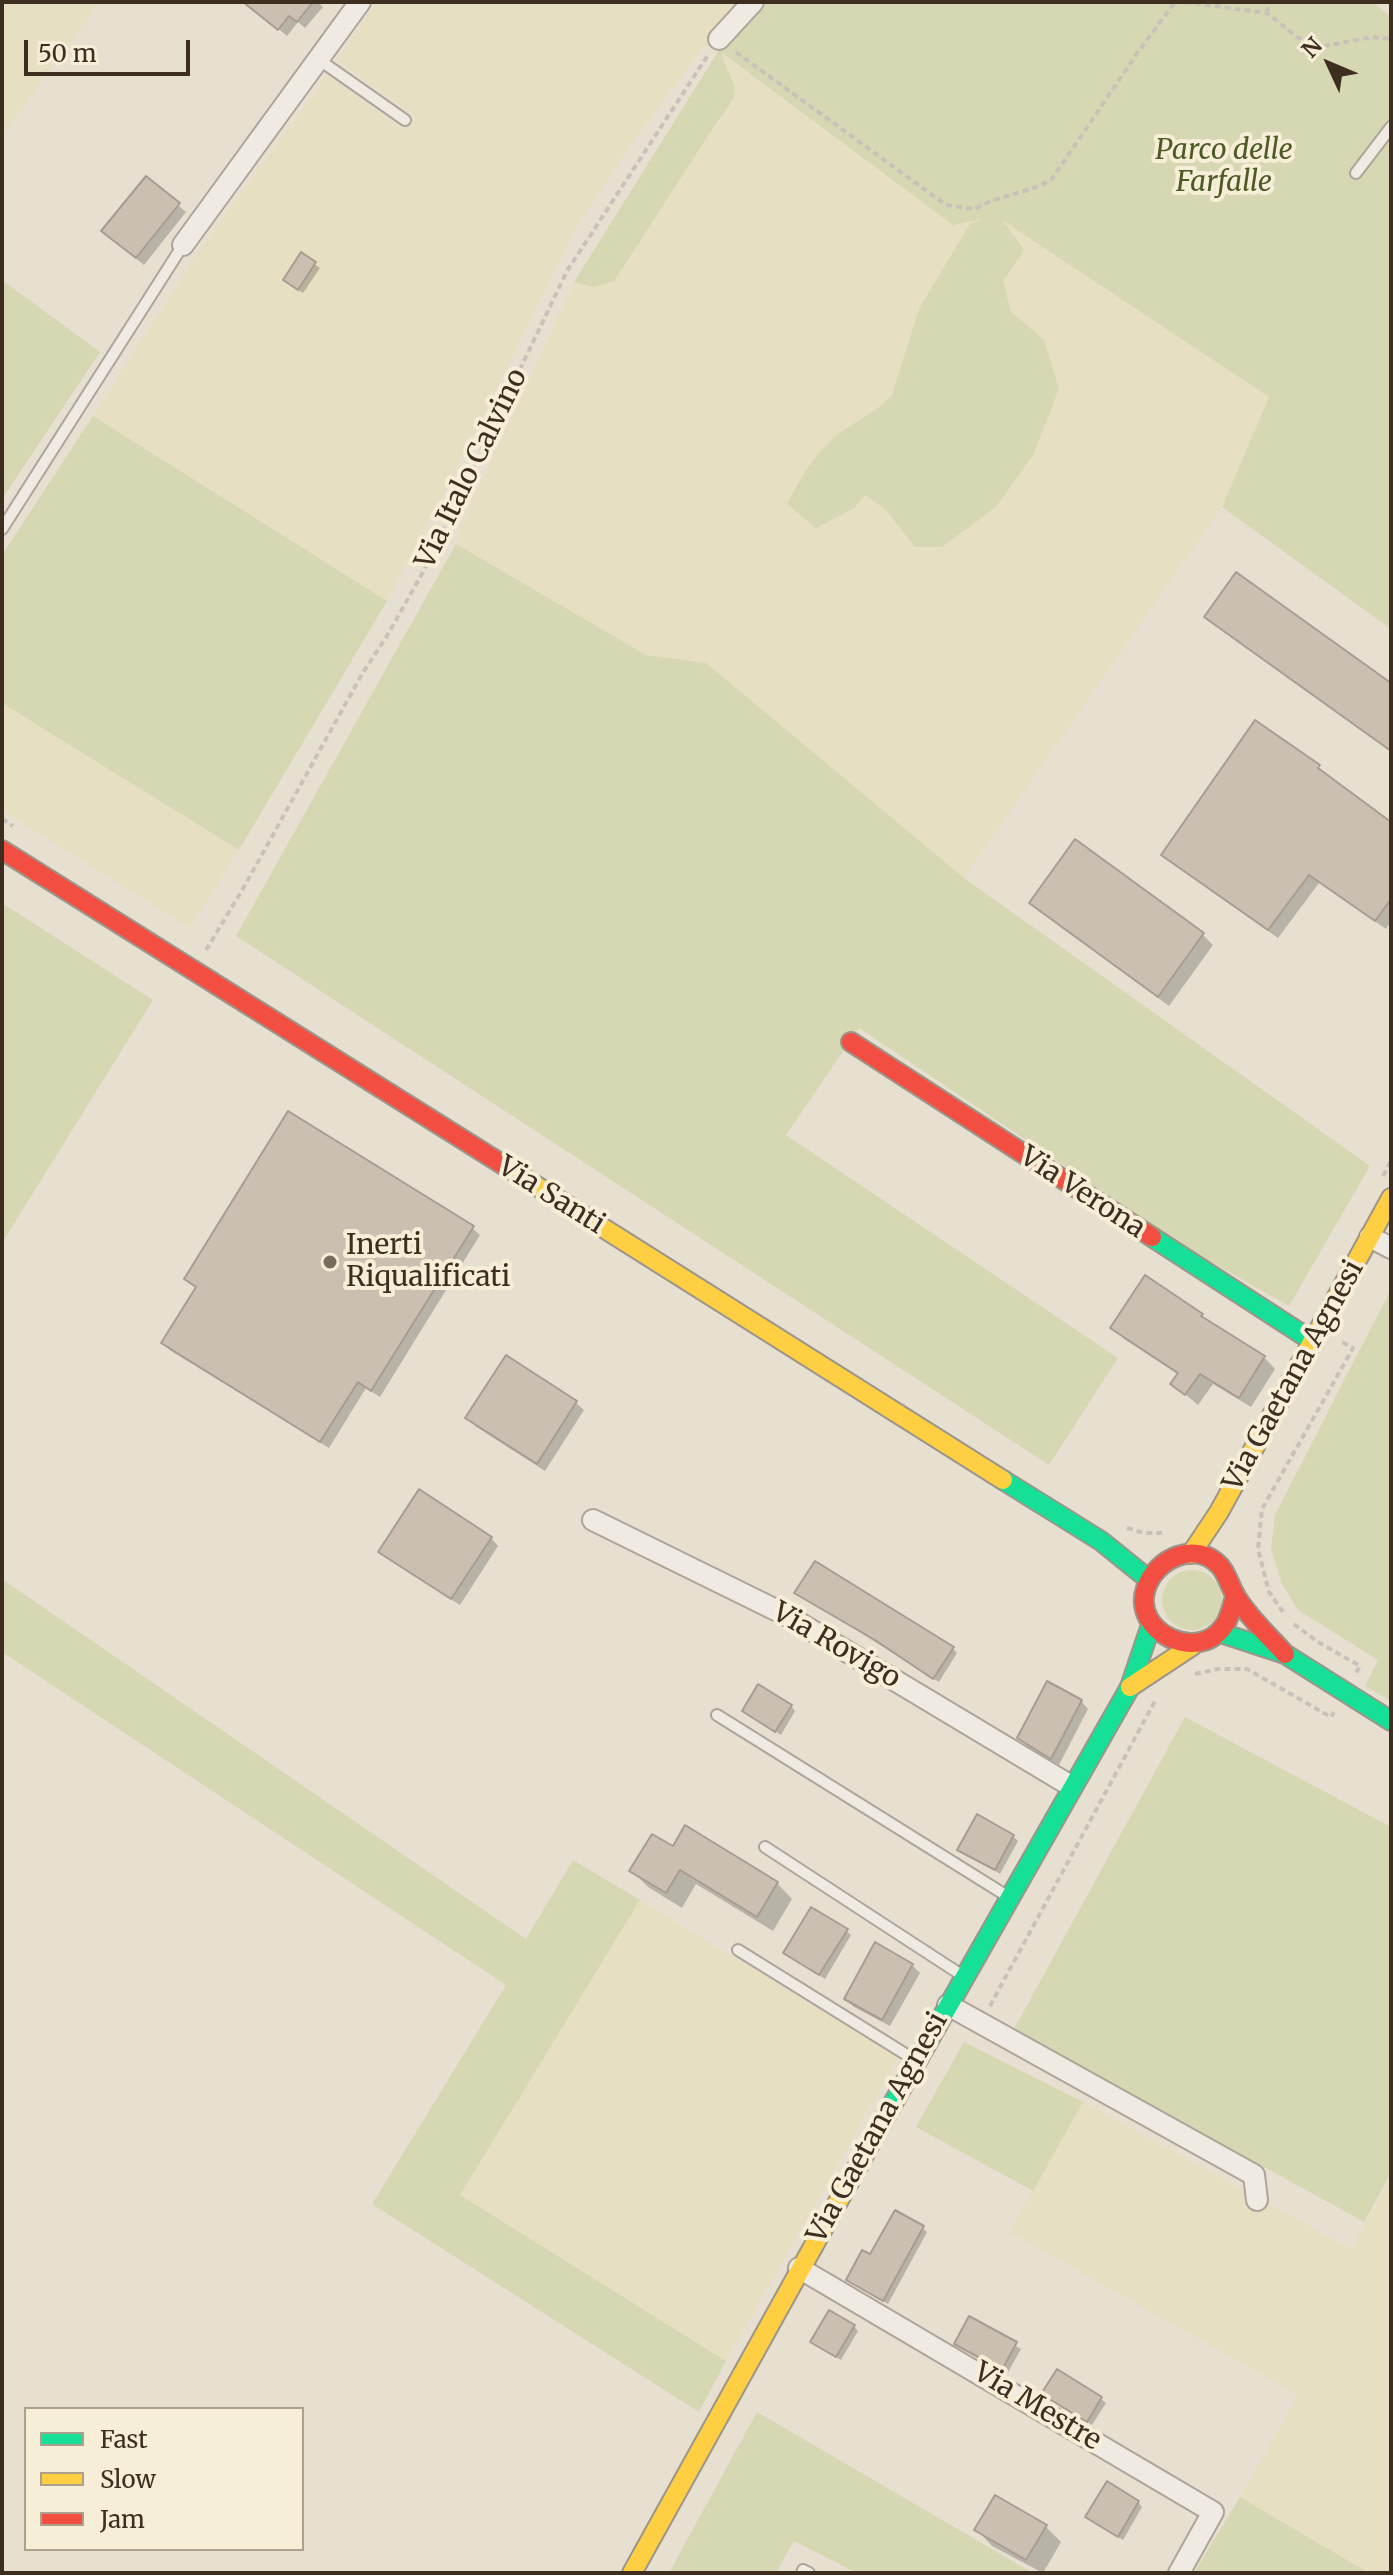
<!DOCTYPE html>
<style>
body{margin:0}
#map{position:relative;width:1393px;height:2575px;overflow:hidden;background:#e7e0d1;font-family:Merriweather,serif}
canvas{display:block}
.frame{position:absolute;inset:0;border:4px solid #3d2e20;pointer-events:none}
.legend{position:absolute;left:24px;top:2407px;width:280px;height:144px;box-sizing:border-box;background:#f7eed8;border:2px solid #ada18e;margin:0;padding:10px 14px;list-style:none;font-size:24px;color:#3d2e20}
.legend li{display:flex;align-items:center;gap:16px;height:40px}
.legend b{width:40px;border:2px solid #ada18e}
.north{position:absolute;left:1289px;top:24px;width:80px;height:80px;-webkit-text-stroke:6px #f7eed8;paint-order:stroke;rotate:314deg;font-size:22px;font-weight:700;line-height:32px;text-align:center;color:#3d2e20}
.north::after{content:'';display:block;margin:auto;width:28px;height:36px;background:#3d2e20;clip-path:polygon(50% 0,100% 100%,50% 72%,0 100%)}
.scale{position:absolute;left:24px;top:40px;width:166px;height:36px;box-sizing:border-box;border:4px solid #3d2e20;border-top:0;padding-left:10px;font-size:24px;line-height:28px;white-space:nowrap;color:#3d2e20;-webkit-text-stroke:6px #f7eed8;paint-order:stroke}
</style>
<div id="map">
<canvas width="1393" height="2575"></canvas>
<div class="frame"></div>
<ul class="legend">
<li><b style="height:10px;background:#16e098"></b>Fast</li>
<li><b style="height:10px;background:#ffcf43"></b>Slow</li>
<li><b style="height:10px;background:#f24e42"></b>Jam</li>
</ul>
<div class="north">N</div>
<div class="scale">50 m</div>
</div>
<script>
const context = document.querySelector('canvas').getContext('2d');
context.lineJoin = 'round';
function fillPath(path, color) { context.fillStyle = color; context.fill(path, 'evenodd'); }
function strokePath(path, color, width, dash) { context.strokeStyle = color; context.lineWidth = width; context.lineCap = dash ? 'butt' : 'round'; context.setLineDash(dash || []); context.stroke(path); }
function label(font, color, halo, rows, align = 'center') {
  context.font = font + ' Merriweather,serif'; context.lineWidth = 8; context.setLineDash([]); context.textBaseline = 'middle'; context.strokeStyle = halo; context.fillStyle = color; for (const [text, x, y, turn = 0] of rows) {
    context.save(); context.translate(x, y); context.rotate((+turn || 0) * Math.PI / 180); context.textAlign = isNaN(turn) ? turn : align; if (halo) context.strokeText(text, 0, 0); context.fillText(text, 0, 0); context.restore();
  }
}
fillPath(new Path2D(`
 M2,2H100L2,137Z
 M377,2H742L703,48L631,144L574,231L474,435L387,601L93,416L200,249L327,75L404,130L416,117L337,60Z
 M719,50L953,225L975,219L1000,218L1269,397L1222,507L964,878L706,663L646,655L456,544L462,523L574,282L595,286L734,102Z
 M2,703L239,850L190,928L2,811Z
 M640,1900L899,2058L726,2361L460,2195Z
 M1083,2102L1351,2249L1391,2176V2573H1369L1240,2497L1298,2395L1009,2232Z`), '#e6dfc2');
fillPath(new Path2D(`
 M761,2H1373L1391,17V629L1222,507L1269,397L1002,220L1024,250L1003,281L1011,312L1044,340L1059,389L1033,455L996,507L942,547H915L885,509L865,495L853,509L816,528L787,504L804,473L819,453L838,434L878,408L892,395L919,309L970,224L982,219L953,225L721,52C733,93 748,84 715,125L614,281L595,287L574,282L719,50Z
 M2,280L100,352L2,499Z
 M93,416L387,601L239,850L2,703V555Z
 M456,544L646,655L706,663L964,878L1370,1166L1289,1306L1193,1252L859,1028L786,1135L1118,1358L1049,1465L236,936Z
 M2,903L153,1000L2,1243Z
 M1391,1289V1701L1365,1686L1378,1660L1298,1610L1282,1584L1271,1549L1275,1515Z
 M1162 1600a30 30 0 1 1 60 0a30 30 0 1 1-60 0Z
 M2,1579L526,1939L573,1860L640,1900L460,2195L726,2361L699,2412L372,2204L506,1985L2,1652Z
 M1185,1717L1391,1827V2173L1364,2222L1014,2029Z
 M964,2042L1083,2102L1033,2191L916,2127Z
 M757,2412L1033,2573H857L794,2541L776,2573H669Z
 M1240,2497L1369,2573H1194Z`), '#d6d7b3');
fillPath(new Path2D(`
 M246,2H318L323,7L305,28L298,22L287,36Z
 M146,178L186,212L144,265L111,239Z
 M302,255L320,268L303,293L290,284Z
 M1318,767L1388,822L1391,821V921L1386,929L1319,883L1278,938L1173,864L1164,854Z
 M1075,842L1203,935L1213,945L1169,1006L1042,913L1031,903Z
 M472,1228L480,1235L380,1397L366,1388L329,1448L171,1351L164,1343L197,1289L186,1279Z
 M1202,1315L1211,1325L1264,1357L1275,1369L1251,1407L1213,1384L1198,1405L1173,1384L1179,1375L1124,1339L1113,1328Z
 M506,1358L576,1403L584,1410L545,1471L475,1426L468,1418Z
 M491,1538L498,1546L460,1605L388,1559L380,1552Z
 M797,1593L953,1649L957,1653L939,1682Z
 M1081,1701L1088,1709L1059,1765L1027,1746L1019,1738Z
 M791,1706L795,1711L781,1735L744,1711Z
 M1013,1836L1018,1841L1000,1874L960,1849Z
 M673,1849L777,1883L792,1899L773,1931L696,1884L682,1908L648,1887L632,1871Z
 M846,1931L851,1935L825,1979L786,1953Z
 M912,1965L920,1973L890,2026L854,2007L846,1999Z
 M922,2227L927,2232L888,2304L848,2280L871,2257Z
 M970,2319L1021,2349L1007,2374L956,2344Z
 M854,2326L858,2331L841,2360L813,2342Z
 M1044,2394L1101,2399L1106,2403L1092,2425Z
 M1138,2502L1142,2507L1123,2540L1087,2517Z
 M1045,2526L1061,2542L1043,2573L992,2546L977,2530Z`), '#0003');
const building = new Path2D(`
 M243,2H313L297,22L289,16L278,30Z
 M146,176L180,203L136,258L101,231Z
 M301,252L316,262L298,290L283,280Z
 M1236,572L1391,683V751L1204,617Z
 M1255,720L1320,765L1318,768L1391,822V899L1375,921L1309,875L1268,930L1161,855Z
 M1075,839L1204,933L1158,997L1029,903Z
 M288,1111L474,1226L371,1391L358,1382L320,1442L161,1343L196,1287L184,1279Z
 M1145,1275L1203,1314L1201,1316L1265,1356L1239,1398L1200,1374L1185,1395L1170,1384L1178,1373L1110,1328Z
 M506,1355L577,1401L537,1464L465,1418Z
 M419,1489L492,1537L451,1599L378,1552Z
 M815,1561L954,1647L933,1679L875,1640L794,1593Z
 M1047,1681L1082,1700L1051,1759L1017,1738Z
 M758,1684L792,1705L775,1732L742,1711Z
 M977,1814L1014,1835L995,1870L957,1850Z
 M685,1825L778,1882L757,1917L680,1870L666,1893L629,1871L652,1834L673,1846Z
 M811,1907L848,1929L819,1975L783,1953Z
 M875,1942L913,1964L882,2020L844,1999Z
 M895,2210L924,2226L883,2301L846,2280L862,2250L870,2254Z
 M829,2310L855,2325L836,2357L810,2342Z
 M969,2316L1017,2342L1002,2370L954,2344Z
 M1057,2369L1102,2397L1087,2422L1041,2394Z
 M1107,2481L1139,2501L1118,2537L1085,2517Z
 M995,2495L1047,2525L1026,2560L974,2530Z`);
fillPath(building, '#cbbfb2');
strokePath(building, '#a89c90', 2);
const lane = new Path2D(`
 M318,59L405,120
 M1356,173L1391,127
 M2,529L183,245
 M717,1715L1007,1896
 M765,1847L963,1976
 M738,1950L915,2060
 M802,2573L803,2570L809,2573`);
const street = new Path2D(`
 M719,39L753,2
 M183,245L360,2
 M1370,1237L1391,1248
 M593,1520L786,1615L1071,1786
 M948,2005L1254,2175L1257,2200
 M799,2268L1213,2512L1179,2573`);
const fast = new Path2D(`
 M1152,1237L1314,1342
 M1003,1480L1101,1541L1148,1579
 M1221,1633L1285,1654L1391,1721
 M884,2119L1130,1687L1151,1625`);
const slow = new Path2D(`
 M505,1166L1003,1480
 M1191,1554L1219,1512L1391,1198
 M1130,1687L1192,1646
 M632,2573L884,2119`);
const jam = new Path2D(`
 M2,850L505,1166
 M851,1042L1152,1237
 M1235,1597C1232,1606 1230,1618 1224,1626C1198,1664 1131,1632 1146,1588C1156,1558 1196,1540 1220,1566C1228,1575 1230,1588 1237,1598C1250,1619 1269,1636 1285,1654`);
strokePath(lane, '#ada599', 14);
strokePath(street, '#ada599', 24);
strokePath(fast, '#9c958a', 22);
strokePath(slow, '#9c958a', 22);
strokePath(jam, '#9c958a', 22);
strokePath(new Path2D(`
 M1185,2L1267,13L1297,37L1320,47L1372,37L1391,39
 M1267,13L1269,2
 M736,52L946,205L975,209C999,194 1029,194 1052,179L1138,52L1175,2
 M2,819L13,826
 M206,950L244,887L362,674L387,636L423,572L567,271L708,55
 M1383,1176L1391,1161
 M1127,1528L1144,1533H1162
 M1283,1612L1269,1592L1258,1549L1262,1509L1353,1348L1340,1341
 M1294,1624L1318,1642L1360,1666L1356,1673
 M1195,1674L1218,1669H1247L1331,1717L1334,1712
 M990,2006L1155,1701`), '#c8c2b9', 4, [6, 4]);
strokePath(lane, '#efebe3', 10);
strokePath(street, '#efebe3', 20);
strokePath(fast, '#16e098', 18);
strokePath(slow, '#ffcf43', 18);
strokePath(jam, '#f24e42', 18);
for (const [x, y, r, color] of [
 [330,1262,8,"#786c5e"]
]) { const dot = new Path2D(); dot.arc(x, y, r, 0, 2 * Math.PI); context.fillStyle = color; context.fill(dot); strokePath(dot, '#f7eed8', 3); }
label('italic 28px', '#4d5a26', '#f7eed8', [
 ["Parco delle",1224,151],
 ["Farfalle",1224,183]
]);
label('28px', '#3d2e20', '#f7eed8', [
 ["Via Italo Calvino",472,469,-64],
 ["Via Verona",1082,1193,33],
 ["Via Santi",551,1196,32],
 ["Via Gaetana Agnesi",1294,1376,-61],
 ["Via Rovigo",836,1646,30],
 ["Via Gaetana Agnesi",878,2128,-61],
 ["Via Mestre",1037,2407,31]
]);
label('28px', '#3d2e20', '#f7eed8', [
 ["Inerti",346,1246],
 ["Riqualificati",346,1278]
], 'left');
</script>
